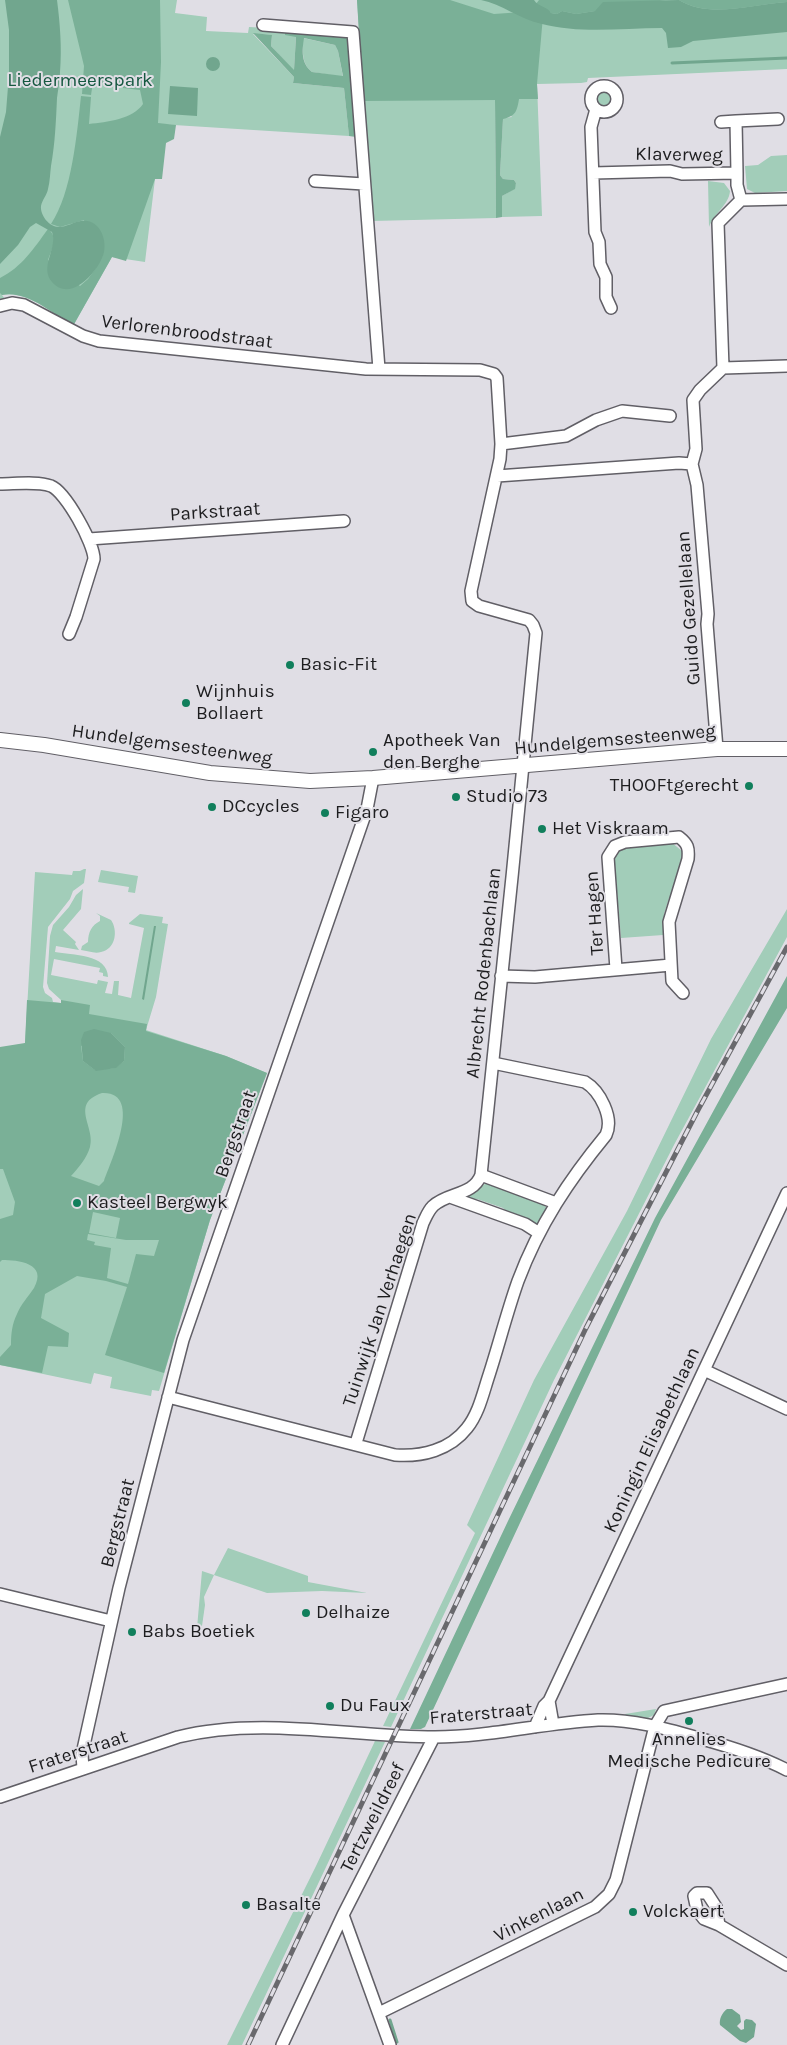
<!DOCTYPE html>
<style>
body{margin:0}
canvas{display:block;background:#e0dee5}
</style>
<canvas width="787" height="2045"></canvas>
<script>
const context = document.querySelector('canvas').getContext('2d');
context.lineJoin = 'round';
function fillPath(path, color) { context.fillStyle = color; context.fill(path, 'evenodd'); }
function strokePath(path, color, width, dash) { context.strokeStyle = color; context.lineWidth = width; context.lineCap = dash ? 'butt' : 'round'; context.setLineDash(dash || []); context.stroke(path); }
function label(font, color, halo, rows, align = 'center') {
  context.font = font + ' Karla,sans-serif'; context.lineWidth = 4; context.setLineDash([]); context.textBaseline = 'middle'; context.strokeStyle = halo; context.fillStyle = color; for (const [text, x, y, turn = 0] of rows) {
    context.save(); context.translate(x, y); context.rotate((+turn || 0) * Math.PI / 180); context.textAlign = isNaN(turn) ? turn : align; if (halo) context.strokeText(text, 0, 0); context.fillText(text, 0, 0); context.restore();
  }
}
fillPath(new Path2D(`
 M0,0H177L175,13L207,17L206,31L248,33L249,27L285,29L296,36L294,71L271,46L272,35L253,34L294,77L293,83L344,88L349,136L158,124L155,179L145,262L112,257L73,326C53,314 27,290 2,295L5,299L0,302Z
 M357,0H787V69L588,78L587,82L581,83L537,84L542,216L502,217V196L514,189L516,183L514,180L503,179L500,175L503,118L512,117L495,100L496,218L372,221Z
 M303,38L335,45L338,51L343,77L312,72C301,63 303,51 303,38Z
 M594 99a9 9 0 1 1 18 0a9 9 0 1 1-18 0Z
 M787,155V191L755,193L747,189L745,166L758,165L771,156Z
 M708,181L724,183L730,191C729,205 714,213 709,227Z
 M671,842L682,851L684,858L673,898H669L664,914L667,916L663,935L621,938L614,857L622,847Z
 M84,869H86L84,883L73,891L70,899L48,927L43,987L45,993L52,998L53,1002L61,1003V1000L49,989L47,983L50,936L53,925L69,907L76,895L83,889L81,909L63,930L76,942L75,944L79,950L56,946L55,952C72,955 108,954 108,977L103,976V973L99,972L100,968L54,959L51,975L97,984L98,980L108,982L105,993L112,994L114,981H119L118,995L131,998L144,928L129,924V923L140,914L163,917L162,923L168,924L156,997L146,1030L226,1056L267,1073L210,1220L159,1391L152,1390L151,1396L110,1388L112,1377L94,1373L91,1384L0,1365V1061L25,1043L35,872L72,875L73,871H80Z
 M101,870L138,876L135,893L128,892L129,887L98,882Z
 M787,909V937L675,1143L554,1380L391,1727L383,1726L475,1533L467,1525L534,1380L627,1211L711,1039Z
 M96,913L111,920C118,930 116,949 101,952C95,954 88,951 81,950L82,946L88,942C88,932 92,925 100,921V916Z
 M487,1183L543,1201L547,1210L537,1227L509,1215L503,1208L477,1199L470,1201L466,1199V1194Z
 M228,1548L308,1576V1582L367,1593L322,1591L267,1593L214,1575L204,1597L205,1605L202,1626L197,1628L202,1571L214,1575Z
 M656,1709L654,1715L646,1719L626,1717L625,1714Z
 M375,1741L385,1742L242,2045H227L316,1866Z`), '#a2cdb9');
fillPath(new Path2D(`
 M68,0H160L161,62L158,123L176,125L174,139L166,143L162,179H155L126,261L112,257L73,326C52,313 27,290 2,295L0,293V278C22,267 34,248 48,229C59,237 52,249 48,260L80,286L88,279L96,268L84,220L60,227L51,224C72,193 77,133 81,96L91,97L89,124C107,122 133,119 143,104L140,90L123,88V85L93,82L91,95L82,94L84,66Z
 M357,0H450L494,14L522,12L543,16L537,84L538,99H519C517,111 516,116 503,119L500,175L503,179L514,180L516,183L515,189L502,196V217L496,218L495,100L363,101Z
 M539,0H666L576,14L562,11L557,14L551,13L536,4Z
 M679,0H787V2C753,4 710,19 679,0Z
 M285,29L342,36L348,38L351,42L356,137L349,136L344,88L293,83L294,77L253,33L272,35L271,46L294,70L296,37L285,35ZM304,38L335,45L338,51L343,76L312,72C301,63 302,51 304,38Z
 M787,976V1008L661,1220L425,1727L421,1729H410L508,1521L655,1218Z
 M27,1000L61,1003V1000L90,1005L89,1014L147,1024L146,1031L226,1056L267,1073L210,1220L164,1373L105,1355L127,1287L106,1281L77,1276L45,1294L41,1318L69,1333L68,1347L48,1346L42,1373L0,1365V1357L11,1345C11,1334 12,1324 17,1314C21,1304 28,1297 34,1288C48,1263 18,1260 2,1260L0,1262V1219L13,1215L15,1202L3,1169H0V1047L25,1043ZM111,1033L125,1047L124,1061L115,1068L95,1070L83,1061L81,1046ZM102,1093C144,1091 111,1161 104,1181L99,1186L71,1176C78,1168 87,1158 90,1147C96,1127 69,1104 102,1093ZM93,1212L120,1218L116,1238L89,1233ZM88,1234L126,1240H159L154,1256L136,1254L128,1284L107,1278L111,1248L94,1245L95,1242L87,1240Z`), '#7ab097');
fillPath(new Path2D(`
 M5,0H57C60,23 62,48 60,72C60,81 58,89 57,98C56,121 55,144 51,166C50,174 50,181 48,189C47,195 42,200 41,206C40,215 49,227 59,227C66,227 74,222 81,221C98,218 107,237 104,252C100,270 71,304 52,282C39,267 58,248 52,232L36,223L30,227L18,245L0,264V137L6,112L9,74V30Z
 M481,0H534C538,7 547,6 551,13L557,14L562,11L576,14L595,11L603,2L679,0C710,19 752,4 787,2V32L693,41L681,47L668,48L666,33L662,28C622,28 581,34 542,24C519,19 502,4 481,0Z
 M206 64a7 7 0 1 1 14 0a7 7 0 1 1-14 0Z
 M170,86L198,88L197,116L168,114Z
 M154,926H156L144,1000L142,999Z
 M94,1029L111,1033L125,1047L124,1061L116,1068L96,1071L83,1061L81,1040L84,1032Z
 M732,2009L740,2015L741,2022L737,2026L741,2030L744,2029V2021L746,2019L752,2020L756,2024L754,2037L746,2043L740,2041L720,2025C719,2019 722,2013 727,2009Z`), '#71a68e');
strokePath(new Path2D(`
 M672,63L787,58
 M390,2020L397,2042`), '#71a68e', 3);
const minor = new Path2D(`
 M263,25L353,32L379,369
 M591 99a13 13 0 1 1 26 0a13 13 0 1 1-26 0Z
 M596,109L591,127L595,232L599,242L600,264L606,277V297L611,308
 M721,122L736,121
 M593,173L670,171L682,174L737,173V185L741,200
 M737,173L736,121L778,119
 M315,181L364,184
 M0,306L12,303L24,305L83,336L99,341L366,369L480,370L494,374L497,378L501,444L500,459L471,591L472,601L479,606L529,620L533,625L536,633C519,814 500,994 481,1175C473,1196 448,1192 433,1206C428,1211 426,1217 423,1223L356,1443
 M723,368L718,223L741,200L787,199
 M723,368L787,366
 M501,444L566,436L596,420L622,411L670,416
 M692,464L697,485L708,614L707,624L717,749
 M497,476L679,463L692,464L696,449L693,400L700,390L723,368
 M0,484C15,484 37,481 51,486C66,492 94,544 94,559L76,617L69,634
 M89,539L344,521
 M616,969L608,857L615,846L625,842L679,837C688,844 689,848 688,859L669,922L672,981L683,993
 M501,976L535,977L671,965
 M481,1175L556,1203
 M450,1197L525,1224L539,1233
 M704,1370L787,1409
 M168,1397L395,1455C422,1457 450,1450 467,1428C479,1413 483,1393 489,1375C499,1344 507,1312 518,1281C539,1225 569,1180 606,1135C614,1118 600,1091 585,1082L493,1063
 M0,1594L111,1621
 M549,1701L553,1724
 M535,1727L544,1706L549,1701L787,1193
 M83,1769L82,1754L84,1745L119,1588L183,1340L367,809L373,778
 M0,1797L178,1737C261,1716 351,1737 435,1737C489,1737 543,1723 598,1720C634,1719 667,1729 702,1739C731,1747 760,1756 787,1770
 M719,1925L716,1907L707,1893H697L694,1896L697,1910L704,1919L719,1925L787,1965
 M379,2013L595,1907L609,1894L616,1880L655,1726L664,1711L787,1684
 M282,2045L343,1915
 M390,2045L343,1915L434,1737`);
const major = new Path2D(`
 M0,740L44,745L210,773L310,781L373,778L717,749H787`);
strokePath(minor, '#615f66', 14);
strokePath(major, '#615f66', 16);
strokePath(minor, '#fff', 11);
strokePath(major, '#fff', 14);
const rail = new Path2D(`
 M248,2045L586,1328L698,1110L787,947`);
strokePath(rail, '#69696d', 5);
strokePath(rail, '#e0dee5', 3, [9]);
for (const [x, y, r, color] of [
 [290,665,5,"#117f5c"],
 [186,703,5,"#117f5c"],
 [373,752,5,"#117f5c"],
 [749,786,5,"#117f5c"],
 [456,797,5,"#117f5c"],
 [212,807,5,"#117f5c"],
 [325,813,5,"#117f5c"],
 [542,829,5,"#117f5c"],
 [77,1203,5,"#117f5c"],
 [306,1613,5,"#117f5c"],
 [132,1632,5,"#117f5c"],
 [330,1706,5,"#117f5c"],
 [689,1721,5,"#117f5c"],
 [246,1905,5,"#117f5c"],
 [633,1912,5,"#117f5c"]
]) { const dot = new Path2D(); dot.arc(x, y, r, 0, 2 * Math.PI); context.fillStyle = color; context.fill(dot); strokePath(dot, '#e0dee5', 2); }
label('19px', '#155840', '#e0dee5', [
 ["Liedermeerspark",80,81]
]);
label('19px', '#1d1d1f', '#e0dee5', [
 ["Klaverweg",679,155,1],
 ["Verlorenbroodstraat",187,332,7],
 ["Parkstraat",215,512,-4],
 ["Guido Gezellelaan",689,608,-94],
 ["Hundelgemsesteenweg",615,740,-5],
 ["Hundelgemsesteenweg",172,745,8],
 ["Ter Hagen",595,913,-94],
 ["Albrecht Rodenbachlaan",484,973,-84],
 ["Bergstraat",236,1134,-71],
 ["Tuinwijk Jan Verhaegen",380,1310,-72],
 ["Koningin Elisabethlaan",652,1440,-65],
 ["Bergstraat",118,1523,-76],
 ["Fraterstraat",481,1714,-5],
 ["Fraterstraat",78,1752,-18],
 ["Tertzweildreef",373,1818,-63],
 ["Vinkenlaan",539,1915,-27]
]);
label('19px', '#1d1d1f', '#e0dee5', [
 ["Basic-Fit",300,665],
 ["Wijnhuis",196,692],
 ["Bollaert",196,714],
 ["Apotheek Van",383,741],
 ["den Berghe",383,763],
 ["THOOFtgerecht",739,786,"right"],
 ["Studio 73",466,797],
 ["DCcycles",222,807],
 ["Figaro",335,813],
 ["Het Viskraam",552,829],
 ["Kasteel Bergwyk",87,1203],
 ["Delhaize",316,1613],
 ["Babs Boetiek",142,1632],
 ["Du Faux",340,1706],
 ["Annelies",689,1740,"center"],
 ["Medische Pedicure",689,1762,"center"],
 ["Basalte",256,1905],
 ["Volckaert",643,1912]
], 'left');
</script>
